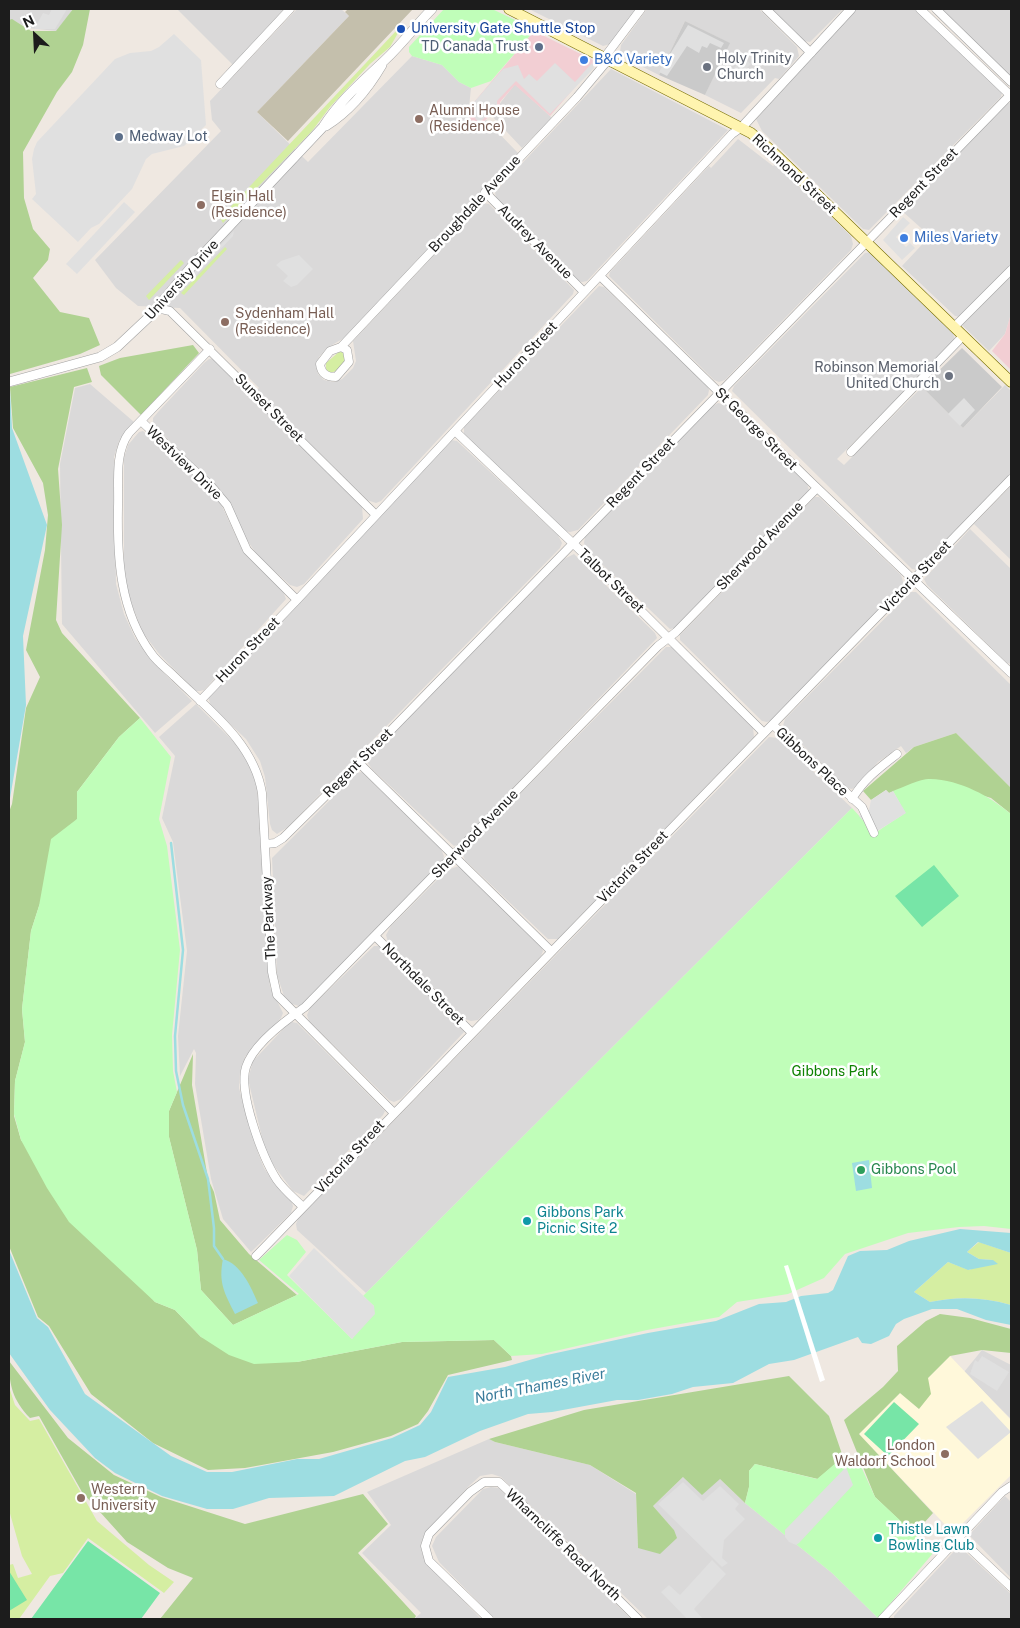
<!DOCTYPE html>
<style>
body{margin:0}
#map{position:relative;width:1020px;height:1628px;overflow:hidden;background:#efe8e1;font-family:"Public Sans",sans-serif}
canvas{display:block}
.frame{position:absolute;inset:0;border:10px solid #1c1c1c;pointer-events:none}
.north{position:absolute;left:10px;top:10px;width:50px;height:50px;-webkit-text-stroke:4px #fff;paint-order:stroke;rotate:335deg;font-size:14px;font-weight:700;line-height:20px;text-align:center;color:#1c1c1c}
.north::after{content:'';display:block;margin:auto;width:18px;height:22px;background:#1c1c1c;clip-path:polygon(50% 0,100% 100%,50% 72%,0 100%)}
</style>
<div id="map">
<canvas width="1020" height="1628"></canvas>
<div class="frame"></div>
<div class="north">N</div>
</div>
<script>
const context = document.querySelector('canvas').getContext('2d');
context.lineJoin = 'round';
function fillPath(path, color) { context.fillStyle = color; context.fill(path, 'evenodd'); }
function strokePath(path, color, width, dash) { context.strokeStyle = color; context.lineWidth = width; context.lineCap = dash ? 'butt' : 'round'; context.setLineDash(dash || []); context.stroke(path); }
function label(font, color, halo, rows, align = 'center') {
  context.font = font + ' "Public Sans",sans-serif'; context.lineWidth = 5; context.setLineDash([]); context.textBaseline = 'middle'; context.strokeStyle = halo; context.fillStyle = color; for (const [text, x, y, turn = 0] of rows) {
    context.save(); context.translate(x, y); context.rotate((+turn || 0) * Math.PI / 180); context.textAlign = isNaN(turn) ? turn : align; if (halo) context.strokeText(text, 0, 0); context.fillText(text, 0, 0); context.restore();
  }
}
fillPath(new Path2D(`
 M9,9H73L57,31L27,28L13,20H9Z
 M177,9H284L233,65Z
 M297,9H341L349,16L257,112L308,162L412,56L442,65L459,82L471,88L468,117L478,127L486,120L518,153L344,338L327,348L319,357L316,366L318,374L324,380L334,382L342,379L353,368L356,361L353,341L483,203L489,204L574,290L573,294L381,501L376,503L367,500L256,390L259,388L180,308L138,306L116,288L95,260L221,131L212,120L210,101Z
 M529,9H637L610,44L603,46Z
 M647,9H759L797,47L799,56L779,79L775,78L741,113L705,95L729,43L685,21L659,75L623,57L620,52L621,45Z
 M772,9H843L810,42L804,41Z
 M856,9H915L1000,88L1002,93L1001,97L869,230L863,229L762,131L756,119Z
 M940,9H1011V78Z
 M611,69L728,130L587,281L582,282L578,281L496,198L495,192Z
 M515,84L552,118L522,148L491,115Z
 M1011,102V265L965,313L960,317L955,316L902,266L930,236L902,211L1005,105Z
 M738,139L773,166L776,164L851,236L853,244L851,250L725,380L719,382L714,380L609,276L610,272L709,166L711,168Z
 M871,252L953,333L955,341L837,459L844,465L922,387L963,428L1005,385L1011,391V475L924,565L917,570L912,569L732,391L734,386L865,253Z
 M1011,276V314L1005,334L989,351L962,325Z
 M599,286L604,287L707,385L709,390L708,395L578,530L570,532L565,531L464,435V427Z
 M214,358L362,506L363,519L304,584L297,587L290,585L259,557L246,539L228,501L153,424V418L158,412L204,363L209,359Z
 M90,384L134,422L119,441L114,457L116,584L124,614L135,638L151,660L192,701L155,733L62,624L60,464L75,388Z
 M718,403L726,405L807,483L809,490L675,628L670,629L586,549L584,543L585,537L711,407Z
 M143,431L213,493L220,502L243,551L283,591L286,599L204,690L200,691H196L160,655L143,633L126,590L124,570V458L128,445L139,432Z
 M451,440L457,441L558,535L562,543L560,548L288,827L277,834L272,830L270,824L265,777L260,761L246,739L211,706L208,697Z
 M1011,486V560L974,524Z
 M815,497H819L901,575L904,585L772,720L767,722L762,721L680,640V635Z
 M970,529L1011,569V664L1007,663L927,585L924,579Z
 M574,554L655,633L657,638L459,844L454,846L372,769L368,763L369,757L564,559Z
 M911,592H916L1011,685V788L956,733L914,747L906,753L901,746L878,762L857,786L852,789L847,788L783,726L785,719Z
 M666,647H672L753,728L754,737L558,939H548L465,860L463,855L465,849Z
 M196,704L238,746L250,765L257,785L270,987L283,1013L281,1018L245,1057L240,1073L239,1088L258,1153L264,1168L276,1185L290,1198L293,1206L291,1213L251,1252L223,1219L211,1179L195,1084L196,1053L194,1049L180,1076L178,1036L187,951L173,842L162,818L175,756L159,737Z
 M769,737L778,738L852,808L366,1293L297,1230L296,1224L298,1219Z
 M362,772L441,849L444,856L442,862L305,1004L299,1006L292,1004L284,996L277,975L272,858L357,773Z
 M459,866L541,945L543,951L541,956L478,1020L471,1021L465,1019L388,942L386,935L391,926L447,870Z
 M374,946H381L462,1027L464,1032L401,1099L394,1102L389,1100L309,1021L307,1015L310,1008Z
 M292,1022L297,1023L385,1111L383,1115L304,1196L293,1191L271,1162L264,1146L248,1079L253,1061L288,1024Z
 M982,1350L1011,1365V1419L964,1372Z
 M489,1439L495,1442L590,1465L636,1494L638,1548L674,1530L653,1506L683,1477L720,1479L745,1503L832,1573L878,1618L648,1619L501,1477L492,1474L480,1476L469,1486L425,1533L421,1544L422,1553L428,1564L481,1619H414L421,1613L362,1553L391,1525L367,1492Z
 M491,1487L499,1488L631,1619H495L439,1562L432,1546L436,1537L483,1489Z
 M1005,1496L1011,1502V1578L969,1535Z
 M959,1546L1011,1594V1619H894V1616Z`), '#dad9d9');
fillPath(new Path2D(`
 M534,31L597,62L550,116L515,85L500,102V106L478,127L468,117L469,108Z
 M1011,314V370L992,351L1005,334Z`), '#f2ced3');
fillPath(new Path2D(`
 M950,1356L1011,1420V1475L953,1533L859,1434L900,1393L919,1409L928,1378Z`), '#fff8da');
fillPath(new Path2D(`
 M685,21L730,43L705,95L659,75Z
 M962,348L1002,387L963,428L922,387Z`), '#cacaca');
fillPath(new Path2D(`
 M348,9H413L288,141L257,112L349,16L345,12Z`), '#c4bfac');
fillPath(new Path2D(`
 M396,31L398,33L390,47L370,64L330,107L312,131L223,223L220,218Z
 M225,247L227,249L184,295L181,293Z
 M181,260L184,263L149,300L146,296Z
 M340,351L343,353L346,362L336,371L330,373L326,369V363Z
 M979,1242L1011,1253V1305C984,1297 958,1296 930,1302L914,1292L948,1262L969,1270L993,1260L979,1259L967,1252Z
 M9,1387L15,1405L30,1421L39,1419L97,1521L149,1565L174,1582L164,1593L88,1538L63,1573L50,1576L19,1619H9V1565L13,1564L18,1578L32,1574L22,1556L9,1510Z`), '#d5eea2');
fillPath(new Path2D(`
 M73,9H90L83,45L72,72L57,92L23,152L24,198L33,229L50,249L48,260L33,278L60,312L89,318L100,345L80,354L10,374L9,20L12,19L31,31H56Z
 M193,345L199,353L141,415L101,375L99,366L120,358Z
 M87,368L92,382L74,387L58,469L62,525L56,620L62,633L140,718L119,737L77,792V819L39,906L31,931L22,1009L25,1042L15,1081L14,1116L21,1140L155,1302L175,1310L201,1337L297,1362L402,1342L494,1340L511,1356L512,1360L448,1375L428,1411L418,1424L391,1436L333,1452L245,1468L208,1470L153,1443L91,1394L49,1326L38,1317L9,1246V812L12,804L26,708L40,677L26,650L45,550L48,515L43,483L13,428L10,387Z
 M956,733L1011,788V814L991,798L929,779L889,793L886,790L871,800L863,791L914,747Z
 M193,1054L192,1085L208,1179L214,1192L220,1220L249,1254L297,1295L233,1325L201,1290L197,1250L169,1137V1111Z
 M940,1314L970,1318L1011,1329V1353L982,1350L950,1356L928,1378L931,1394L919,1409L900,1393L859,1434L933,1513L914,1534L875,1497L844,1420L883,1387L898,1371L897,1346L926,1321Z
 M9,1361L68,1438L114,1475L161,1497L245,1524L363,1494L388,1524L358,1553L416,1616L414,1619H160L193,1578L168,1568L127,1542L82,1492L39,1416L30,1418C13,1400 9,1386 9,1361Z
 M789,1376L829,1416L843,1457L818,1479L755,1464L749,1471V1487L745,1503L720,1479L702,1495L683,1477L653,1506L674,1530L677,1538L660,1554L638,1548L636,1493L590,1465L495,1442L489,1439L584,1410Z`), '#b0d292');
fillPath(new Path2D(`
 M444,9H492L534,29V31L491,81L471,88L459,82L442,65L412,56L409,52V47Z
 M140,718L171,757L159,819L167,846L180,950L172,1035L173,1071L177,1092L169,1111V1137L197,1250L201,1290L233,1325L299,1294L259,1260L287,1235L297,1240L306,1252L287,1275L352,1339L374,1306L363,1296L852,808L875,833L905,813L893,791C904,787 919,779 930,779C961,780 989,796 1011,814V1229L984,1226L959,1227L908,1233L845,1254L824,1278L788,1294L737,1302L719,1317L647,1330L542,1354L511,1356L494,1340L402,1342L297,1362L254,1364L229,1355L201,1337L175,1310L155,1302L69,1222L47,1188L21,1140L14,1114L15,1081L25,1042L22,1009L31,931L39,906L51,839L77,819V792L119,737Z
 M843,1457L859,1462L875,1497L934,1552L878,1618L832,1573L745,1503L749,1487V1471L755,1464L817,1479Z`), '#c0feb9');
fillPath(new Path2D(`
 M934,865L959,896L922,927L895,896Z
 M894,1402L919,1424L888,1456L864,1434Z
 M88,1541L160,1593L141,1619H31Z
 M9,1571L27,1600L9,1611Z`), '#77e5a7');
fillPath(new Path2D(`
 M52,9H67L55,29H34L43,13L49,15Z
 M688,25L724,43L721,48L710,43L707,48L702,46L699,53L687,46L667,76L659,72Z
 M174,34L201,60L206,125L184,146L152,154L146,159L132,189L99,224L91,228L78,242L32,199L36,194L32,159L34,149L37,142L115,59L130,53L151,51L159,47Z
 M744,58L751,64L734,81L727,75Z
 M555,63L575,82L592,63L594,68L550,114L516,81L497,101V106L479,123L468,109L503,69L518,65L524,79L529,74L537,81Z
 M124,202L135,212L77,274L66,264Z
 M903,217L910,223L896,237L906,247L910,243L915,248L902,260L883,240Z
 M234,231L233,236L186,286L184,283Z
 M299,255L313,269L297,285L291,287L283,281L288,276L276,265L281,261Z
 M964,398L975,410L960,426L948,414Z
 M886,790L889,793L893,791L906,813L874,833L859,816L869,810L871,800Z
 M314,1248L374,1306L375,1314L352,1339L289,1276Z
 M982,1356L1009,1372L997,1391L970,1374L975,1360L978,1362Z
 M982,1401L1011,1432L978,1459L946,1427Z
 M846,1467L853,1485L799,1543L796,1545L789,1542L785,1537V1530Z
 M683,1482L703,1501L720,1486L739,1504L735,1509L745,1519L724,1540L722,1558L728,1563L722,1567L658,1504Z
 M712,1560L726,1574L694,1609L703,1619H687L661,1592L669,1585L680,1595Z`), '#e0e0e0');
fillPath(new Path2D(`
 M9,372L12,428L47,525L23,636L26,705L9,804Z
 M869,1160L872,1188L856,1191L852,1163Z
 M960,1229L1011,1233V1253L978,1242L967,1252L979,1259L993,1260L998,1264L968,1270L948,1262L914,1292L930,1302C958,1296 984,1297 1011,1305V1325L986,1320L957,1309H932L904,1319L896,1324L889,1336L871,1344L862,1343L858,1337L794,1360L769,1364L733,1383L693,1387L672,1394L638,1400H617L552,1412L528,1414L480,1431L425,1457L405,1461L334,1496L269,1498L233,1509H207L162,1496L115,1473L95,1458L50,1410L9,1353V1250L37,1318L48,1327L85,1394L171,1456L207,1472H232L297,1459H319L392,1438L420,1425L431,1412L448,1377L505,1367L547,1355L648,1333L716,1321L759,1304L786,1302L801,1296L828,1293L833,1290L848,1256L860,1251L887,1250L909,1241Z
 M223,1259C241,1264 251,1287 258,1303L235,1314C225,1294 218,1283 223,1259Z`), '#9ddde1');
fillPath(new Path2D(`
 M788,1265L825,1380L820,1382L784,1266Z`), '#fff');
strokePath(new Path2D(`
 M171,843L183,950L175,1036L176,1071L183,1105L208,1179L214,1228V1246L223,1259`), '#9ddde1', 2.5);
const minor = new Path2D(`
 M766,9L811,53
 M920,9L1011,96
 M936,9L1011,82
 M604,58L641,9
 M220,84L290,9
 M485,192L584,292
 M600,276L811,482L1011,673
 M157,308L170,311L376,515
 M954,327L1011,270
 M341,347L577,97L608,60
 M341,347L347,350L349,362L336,377C326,377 321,373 320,364L330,351Z
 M210,349L129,433C114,453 119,484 118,507C117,558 120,611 151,653C157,662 167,669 175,677C210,711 254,743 262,793L272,972L277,995L393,1112
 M141,421L211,486L227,505L247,550L297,600
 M455,431L581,551L764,733
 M851,452L963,336
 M200,701L297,600L732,134L742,127
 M773,725L862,807L874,833
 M359,763L551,951
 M852,799C864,779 879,768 897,754
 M266,844L275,843L283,838L359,763L1011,94
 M375,936L471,1032
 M303,1207C294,1198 284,1190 277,1180C262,1157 238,1092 246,1067C253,1045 286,1020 305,1007L658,646L676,632L817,488
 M256,1256L1011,479
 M959,1538L1011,1587
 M489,1619L429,1561L425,1546L429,1534L470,1492L484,1482H499L515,1497L638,1619
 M882,1619L1002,1492L1011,1486`);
const tertiary = new Path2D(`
 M326,126C350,111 368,89 382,65
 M742,127L851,9
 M9,382L100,357L117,347L150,316L193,265L323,127C341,99 362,82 385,60C402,44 416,25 432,9`);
const secondary = new Path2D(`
 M509,9L751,133L773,152L1011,382`);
strokePath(minor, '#a3a3a3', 9);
strokePath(tertiary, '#a3a3a3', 10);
strokePath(secondary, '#776e00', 11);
strokePath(minor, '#fff', 8);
strokePath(tertiary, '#fff', 9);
strokePath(secondary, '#fff4af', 10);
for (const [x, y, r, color] of [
 [401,29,5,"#1a4fb4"],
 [539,47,5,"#5c6f8a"],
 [584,60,5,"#3f7fe0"],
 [707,67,5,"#6b7280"],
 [419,119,5,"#8d6e63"],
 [119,137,5,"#5c6f8a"],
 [201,205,5,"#8d6e63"],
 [904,238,5,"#3f7fe0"],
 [225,322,5,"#8d6e63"],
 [949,376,5,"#6b7280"],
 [861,1170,5,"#2e9e5b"],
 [527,1221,5,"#0f9aa8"],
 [945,1454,5,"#8d6e63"],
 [81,1498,5,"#8d6e63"],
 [878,1538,5,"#0f9aa8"]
]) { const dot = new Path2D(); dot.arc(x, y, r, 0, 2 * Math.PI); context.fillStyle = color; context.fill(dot); strokePath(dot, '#fff', 2); }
label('14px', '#164399', '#fff', [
 ["University Gate Shuttle Stop",411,29]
], 'left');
label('14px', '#4e5e75', '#fff', [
 ["TD Canada Trust",529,47],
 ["Medway Lot",129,137,"left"]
], 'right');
label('14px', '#5b616d', '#fff', [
 ["Holy Trinity",717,59],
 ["Church",717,75],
 ["Robinson Memorial",939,368,"right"],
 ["United Church",939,384,"right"]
], 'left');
label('14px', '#366cbe', '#fff', [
 ["B&C Variety",594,60],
 ["Miles Variety",914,238]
], 'left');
label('14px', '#785e54', '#fff', [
 ["Alumni House",429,111],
 ["(Residence)",429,127],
 ["Elgin Hall",211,197],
 ["(Residence)",211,213],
 ["Sydenham Hall",235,314],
 ["(Residence)",235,330],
 ["London",935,1446,"right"],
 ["Waldorf School",935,1462,"right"],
 ["Western",91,1490],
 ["University",91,1506]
], 'left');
label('14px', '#1c1c1c', '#fff', [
 ["Richmond Street",794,174,43],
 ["Regent Street",924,183,-46],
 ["Broughdale Avenue",475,204,-47],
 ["Audrey Avenue",535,242,45],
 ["University Drive",182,280,-48],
 ["Huron Street",526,355,-47],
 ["Sunset Street",269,408,45],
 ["St George Street",756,429,45],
 ["Westview Drive",184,463,44],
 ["Regent Street",641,473,-46],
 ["Sherwood Avenue",760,546,-46],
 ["Victoria Street",916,577,-46],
 ["Talbot Street",611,581,44],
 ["Huron Street",248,650,-46],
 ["Gibbons Place",812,762,43],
 ["Regent Street",358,763,-45],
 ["Sherwood Avenue",475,834,-46],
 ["Victoria Street",633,867,-46],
 ["The Parkway",269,918,-93],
 ["Northdale Street",423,984,45],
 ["Victoria Street",350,1157,-47],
 ["Wharncliffe Road North",563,1545,44]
]);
label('14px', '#0f8202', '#fff', [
 ["Gibbons Park",835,1072]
]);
label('14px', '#27864d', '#fff', [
 ["Gibbons Pool",871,1170]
], 'left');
label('14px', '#0d838f', '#fff', [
 ["Gibbons Park",537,1213],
 ["Picnic Site 2",537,1229],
 ["Thistle Lawn",888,1530],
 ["Bowling Club",888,1546]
], 'left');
label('italic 15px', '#3a7c9b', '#fff', [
 ["North Thames River",540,1386,-11]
]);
</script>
